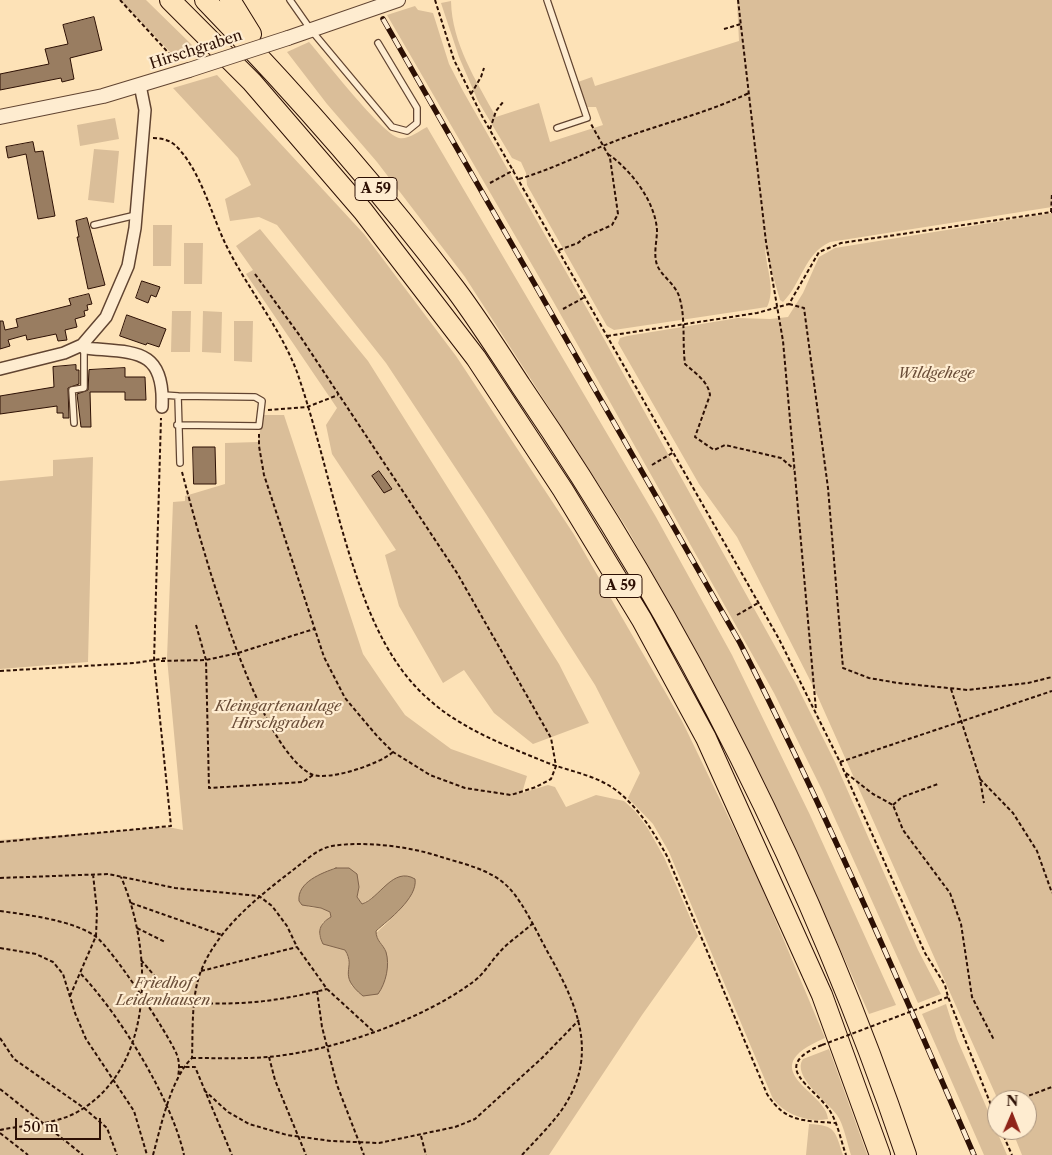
<!DOCTYPE html>
<style>
body{margin:0}
#map{position:relative;width:1052px;height:1155px;overflow:hidden;background:#fde2b7;font-family:"Libre Caslon Text",serif}
canvas{display:block}
.north{position:absolute;left:987px;top:1090px;width:50px;height:50px;box-sizing:border-box;background:#feecd0;border:1px solid #aa947e;border-radius:50%;rotate:1deg;font-size:14px;font-weight:700;line-height:20px;text-align:center;color:#2d1004}
.north::after{content:'';display:block;margin:auto;width:18px;height:22px;background:#8f2418;clip-path:polygon(50% 0,100% 100%,50% 72%,0 100%)}
.scale{position:absolute;left:15px;top:1118px;width:86px;height:22px;box-sizing:border-box;border:2px solid #2d1004;border-top:0;padding-left:6px;font-size:15px;line-height:18px;white-space:nowrap;color:#2d1004;-webkit-text-stroke:4px #feecd0;paint-order:stroke}
</style>
<div id="map">
<canvas width="1052" height="1155"></canvas>
<div class="north">N</div>
<div class="scale">50 m</div>
</div>
<script>
const context = document.querySelector('canvas').getContext('2d');
context.lineJoin = 'round';
function fillPath(path, color) { context.fillStyle = color; context.fill(path, 'evenodd'); }
function strokePath(path, color, width, dash) { context.strokeStyle = color; context.lineWidth = width; context.lineCap = dash ? 'butt' : 'round'; context.setLineDash(dash || []); context.stroke(path); }
function label(font, color, halo, rows, align = 'center') {
  context.font = font + ' "Libre Caslon Text",serif'; context.lineWidth = 4.5; context.setLineDash([]); context.textBaseline = 'middle'; context.strokeStyle = halo; context.fillStyle = color; for (const [text, x, y, turn = 0] of rows) {
    context.save(); context.translate(x, y); context.rotate((+turn || 0) * Math.PI / 180); context.textAlign = isNaN(turn) ? turn : align; if (halo) context.strokeText(text, 0, 0); context.fillText(text, 0, 0); context.restore();
  }
}
fillPath(new Path2D(`
 M120,0H146L192,45L191,53L175,57Z
 M737,0H1052V207L830,242C804,254 802,283 783,302L780,300L765,248C766,267 776,290 767,307L614,330L607,326L527,185L526,173L521,162L512,158L478,101L459,57L441,3L451,1C452,44 476,80 496,117L539,103L550,142L603,125L596,107H587L578,82L592,77L595,86L739,41Z
 M415,6L418,10L433,13L449,64L463,91L594,321L796,684L835,762L918,950L941,994L918,1003L822,790L774,693L553,301L387,15Z
 M309,42C324,59 381,133 399,138C408,140 419,131 427,127L656,517L732,655L810,815L896,1005L869,1014L786,827L724,703L628,530L465,277L377,162L327,104L287,52Z
 M217,75L364,234L456,356L573,533L682,721L756,874L825,1038C749,1070 828,1092 828,1119C808,1123 786,1115 773,1099L669,852L653,824L628,798L640,773L595,685L486,514L386,363L277,225L259,217L230,221L225,199L251,185L238,158L173,88Z
 M115,118L119,139L80,146L77,125Z
 M94,149L119,151L114,203L88,200Z
 M1052,213V1155H1022L1012,1130H1027V1100H998L813,686L737,537L699,484L618,343L620,338L627,336L738,318L770,319L788,317L803,293L819,257L835,248Z
 M153,225H172L171,266H153Z
 M260,229L368,361L559,664L589,723L533,744L494,713L464,670L443,683L399,606L385,555L396,550L332,454L326,425L337,408L246,274L253,270L236,246Z
 M184,243H203L202,284H184Z
 M172,311H191L190,352H171Z
 M203,311L222,312L221,353L202,352Z
 M234,321H253L252,362L234,361Z
 M263,415H284L363,654L384,685L405,715L451,749L527,776L522,793L548,785L555,787L566,807L596,795L624,801L635,811L647,827L664,857L698,936L642,1015L549,1155H0V840L168,827L183,830L167,658L173,502L185,501V496L225,484V443L258,442ZM336,868H349L359,887L357,897L362,904L376,895L392,880L390,920L375,934L386,951L374,993L363,996L351,985L348,957L345,950L323,943L319,935L322,923L331,917L330,912L321,908L308,907L332,869Z
 M93,457L88,662L0,669V481L53,476V460Z
 M946,1004L957,1039L1007,1155H984L922,1014Z
 M829,1049L867,1154L868,1155H851C847,1143 844,1125 837,1115C828,1102 791,1076 803,1059Z
 M809,1124C836,1125 835,1131 843,1155H806Z`), '#dabe99');
const water = new Path2D(`
 M336,868H349L357,874L359,887L357,897L362,904C380,898 393,866 415,879C418,898 388,920 376,931C376,941 383,944 386,952C390,965 386,983 378,994L363,996C336,974 357,969 345,950L323,944C317,932 319,924 331,917L330,912L321,908L302,905L299,901C297,882 322,873 336,868Z`);
fillPath(water, '#b69b7a');
strokePath(water, '#7f634b', 1);
const building = new Path2D(`
 M94,17L102,50L70,58L74,79L62,82L61,78L0,90V74L49,64L45,49L68,44L63,25Z
 M33,142L35,152L43,151L55,216L38,219L26,154L8,158L6,147Z
 M87,218L105,285L88,289L77,237H79L76,221Z
 M142,281L160,287L156,297L151,295L148,303L136,298Z
 M89,294L92,304L87,305L88,310L84,311L85,316L75,319L77,327L65,330L67,340L58,341L56,334L27,340L26,335L8,340L10,346L0,349V321H3L5,330L18,327L16,319L71,305L69,299Z
 M127,315L166,329L159,347L147,343L146,345L120,336Z
 M76,365V370H79V384L68,388L69,418H63V413H57V406L0,414V396L54,387L53,367Z
 M125,368V377H145L146,400H125V392H90L91,427H81L77,394L88,390L89,370Z
 M193,447H215L216,484H194Z
 M379,471L392,489L384,493L372,476Z`);
fillPath(building, '#997d61');
strokePath(building, '#2d1004', 1);
const service = new Path2D(`
 M290,0L311,30L392,127L407,131L417,123V108L378,43
 M547,0L587,118L557,128
 M94,225L136,215
 M163,395L178,396L180,463
 M74,423L72,390L84,388V348
 M177,425L259,426L262,401L255,397L178,396`);
const minor = new Path2D(`
 M82,345L84,348C132,353 165,346 162,407
 M0,369L64,353L82,345L106,317L128,266L135,228L145,110L140,85`);
const tertiary = new Path2D(`
 M288,38L398,0
 M0,117L103,96L189,70`);
const motorway = new Path2D(`
 M170,0L252,82L363,211L476,358L563,490L642,620L706,738L822,995L880,1155
 M205,0C294,92 379,188 456,290C479,321 500,354 521,386C683,623 814,883 906,1155
 M230,0L251,34`);
strokePath(service, '#614431', 8);
strokePath(minor, '#614431', 14);
strokePath(tertiary, '#614431', 16);
strokePath(motorway, '#2d1004', 22);
strokePath(new Path2D(`
 M120,0L176,61
 M435,0L454,60L482,116L779,639L840,762L925,953L945,985L948,997L997,1120
 M738,0L766,242L783,341L816,710
 M724,29L741,24
 M471,94L481,77L484,68
 M490,129L496,111L503,102
 M153,138C163,138 172,141 178,148C202,174 211,214 226,245C247,288 280,327 297,372C324,450 338,533 369,610C408,704 458,727 548,763C569,771 594,775 613,788C637,805 654,832 668,858L767,1094C786,1123 802,1120 835,1123
 M608,154C631,170 655,201 657,230C657,240 654,251 656,261C658,274 674,282 679,296C686,318 682,340 685,364C695,373 708,381 710,395L695,437L714,450L725,445L781,458L794,469
 M519,179C556,168 590,150 626,137C668,122 709,112 749,93
 M490,183L514,170
 M1051,212L1052,193
 M559,250L578,243L585,237L612,225L618,214L610,158L591,124
 M255,274L300,336L457,573L551,738L556,766L551,779L536,787L511,795L465,788L430,775L393,752L377,736L345,698L324,657L264,475L259,446V434
 M789,304L804,308L828,488L843,668L869,678L898,683L968,690L1028,683L1052,677
 M563,309L585,297
 M607,336L757,313L789,304L819,252L841,243L1052,212
 M268,410L307,407L338,395
 M652,465L674,452
 M182,472C199,536 254,744 311,774C327,782 380,764 393,752
 M737,615L758,603
 M196,625L206,660L209,788L303,782L313,775
 M161,661L206,660L238,653L314,629
 M0,671L135,663L167,658
 M951,689L980,779L984,803
 M840,762L1052,691
 M846,773L873,794L893,805L903,830L950,893L961,924L972,997L994,1040
 M980,779L1013,813L1037,851L1052,893
 M893,805L902,797L938,784
 M0,842L171,826L154,661L161,418
 M0,878L108,874L175,888L259,896L272,906L287,926L297,947L327,989L374,1032
 M131,903L222,935
 M0,911C28,915 72,920 95,936C112,948 169,1035 177,1055C180,1063 179,1070 178,1078
 M137,928L165,942
 M0,948L36,954L53,962L63,974L75,1013L86,1039L134,1111L147,1155
 M141,960L164,987
 M201,971L297,947
 M81,974C120,1015 172,1100 184,1155
 M317,991L322,1027L337,1085L364,1155
 M70,996L96,936L97,911L93,874
 M196,1003C245,1005 280,1001 327,989
 M920,1008L948,997
 M0,1038L14,1059L84,1108L107,1128L117,1155
 M822,1045C768,1067 813,1085 830,1111C838,1124 841,1141 846,1155
 M269,1057L275,1080L306,1155
 M192,1058C217,1058 243,1059 268,1057C333,1051 420,1021 473,982C484,974 489,964 498,954C507,943 521,934 532,924
 M179,1067H195L232,1155
 M0,1089L83,1155
 M204,1090L228,1112L249,1124L287,1135L331,1141L379,1143L455,1127L475,1119L542,1058L579,1020
 M1017,1100L1052,1087
 M0,1130C28,1124 59,1125 84,1108C156,1060 152,948 121,877
 M1001,1130L1012,1155
 M0,1133L28,1155
 M421,1136L426,1155
 M153,1155C161,1126 171,1078 192,1058C193,1031 191,996 201,971C218,928 258,897 293,870C305,861 317,849 332,846C364,841 407,846 438,856C463,864 492,869 510,889C525,905 540,939 551,958C581,1012 599,1061 558,1115C547,1129 534,1142 522,1155`), '#2d1004', 2, [4, 2.5]);
strokePath(service, '#feecd0', 5.5);
strokePath(minor, '#feecd0', 11);
strokePath(tertiary, '#feecd0', 14);
strokePath(motorway, '#fde2b7', 20);
const rail = new Path2D(`
 M383,19L740,643C825,810 899,982 974,1155`);
strokePath(rail, '#2d1004', 5.5);
strokePath(rail, '#feecd0', 4, [11]);
const tertiaryBridge = new Path2D(`
 M189,70L288,38`);
strokePath(tertiaryBridge, '#614431', 16, []);
strokePath(new Path2D(`
 M822,1045L920,1008`), '#2d1004', 2, [4, 2.5]);
strokePath(tertiaryBridge, '#feecd0', 14);
for (const [x, y, w] of [
 [376,189,42],
 [621,586,42]
]) { const box = new Path2D(); box.roundRect(x - w / 2, y - 11.5, w, 23, 4); context.fillStyle = '#feecd0'; context.fill(box); strokePath(box, '#2d1004', 1); }
label('bold 14px', '#2d1004', null, [
 ["A 59",376,189],
 ["A 59",621,586]
]);
label('15px', '#2d1004', '#feecd0', [
 ["Hirschgraben",196,50,-18]
]);
label('italic 15px', '#6a4d38', '#feecd0', [
 ["Wildgehege",936,374],
 ["Kleingartenanlage",278,707],
 ["Hirschgraben",278,724],
 ["Friedhof",163,984],
 ["Leidenhausen",163,1001]
]);
</script>
